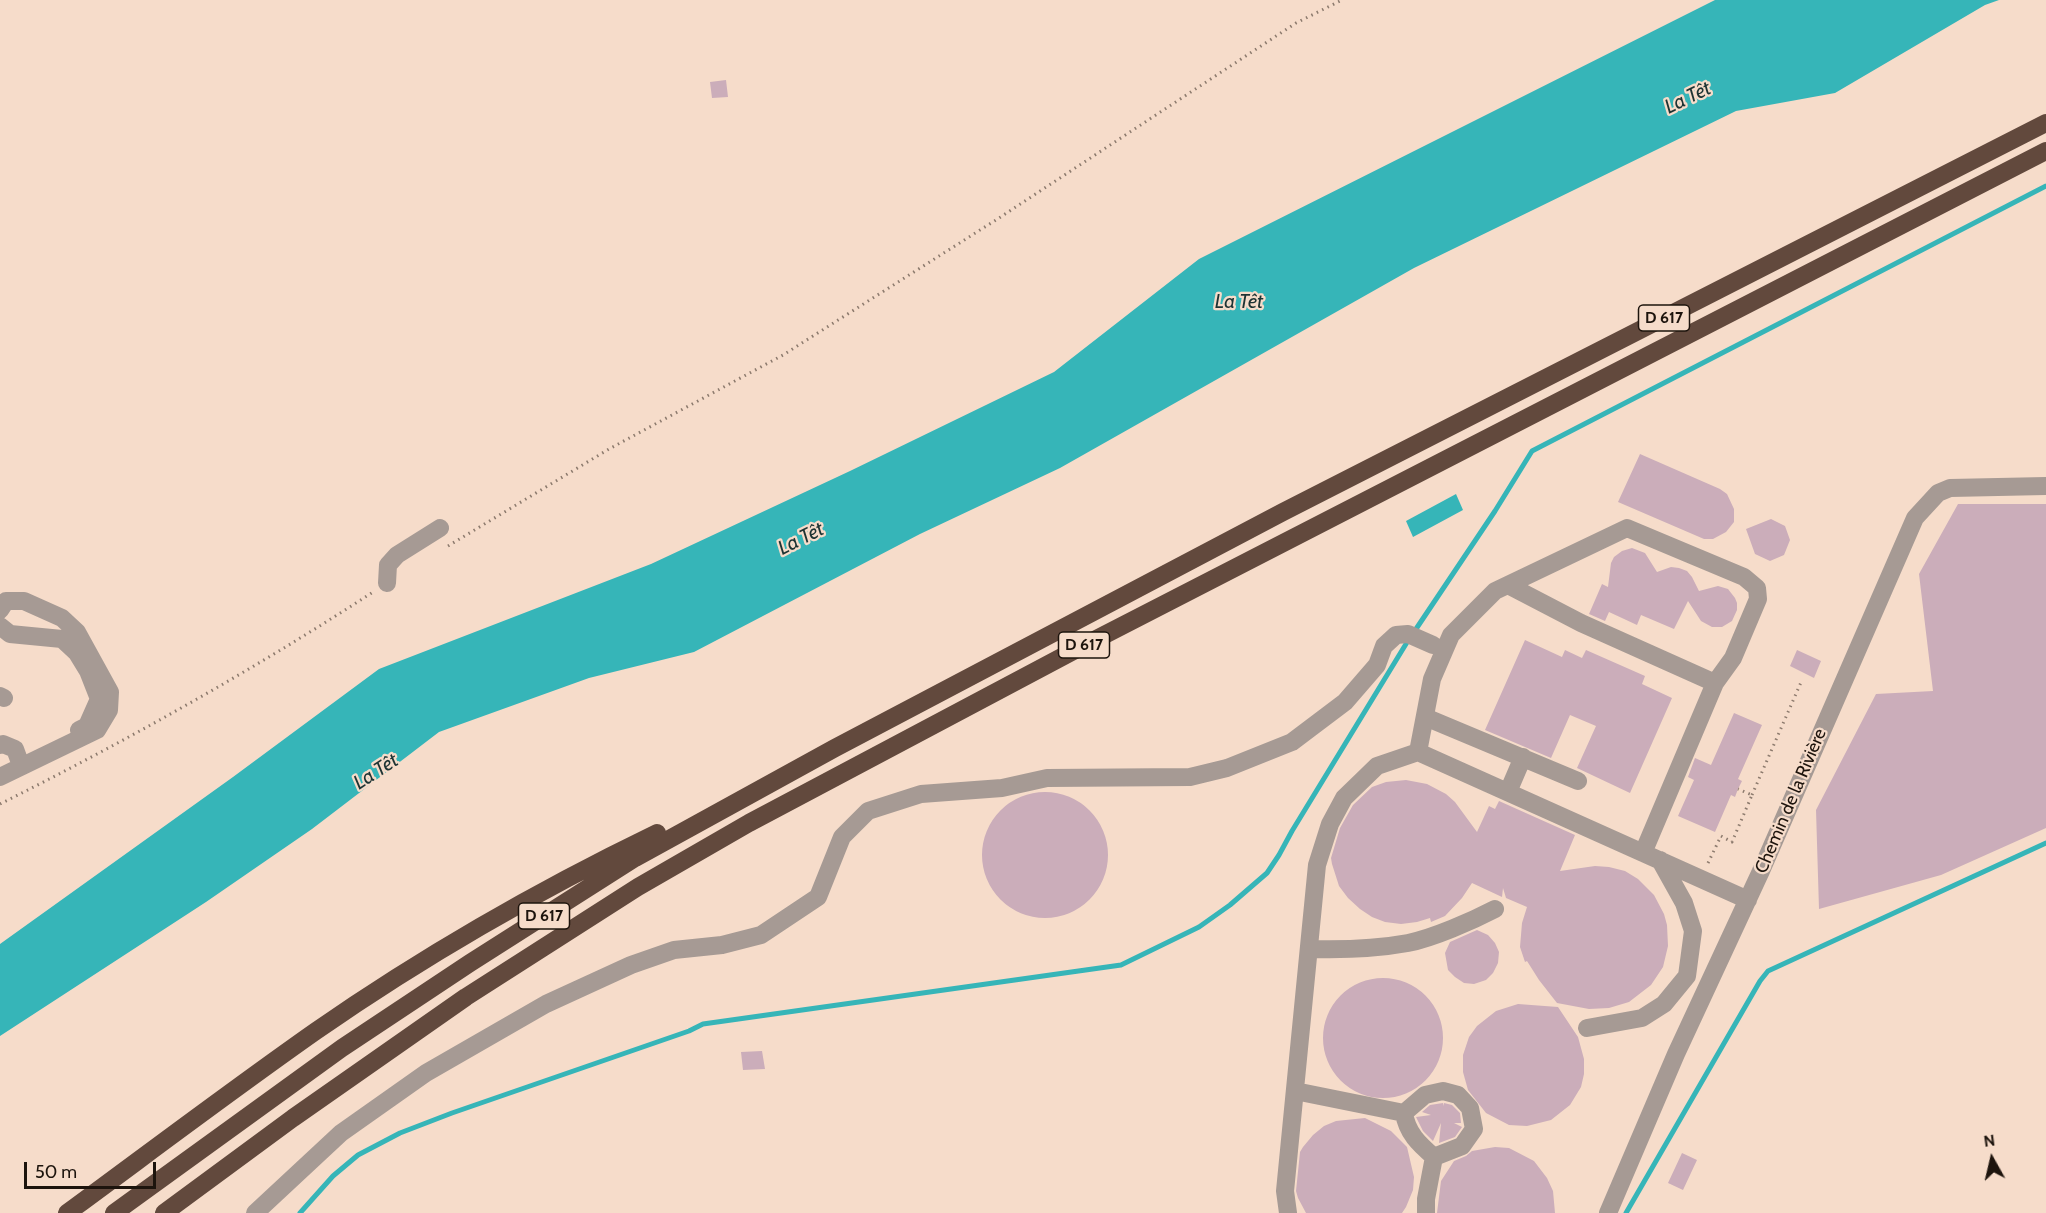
<!DOCTYPE html>
<meta charset="utf-8">
<style>
body{margin:0}
#map{position:relative;width:2046px;height:1213px;overflow:hidden;background:#f6dcca;font-family:Cabin,sans-serif}
canvas{display:block}
.north{position:absolute;left:1962px;top:1129px;width:60px;height:60px;-webkit-text-stroke:4px #f6dcca;paint-order:stroke;rotate:352deg;font-size:16px;font-weight:700;line-height:24px;text-align:center;color:#1d140d}
.north::after{content:'';display:block;margin:auto;width:21px;height:27px;background:#1d140d;clip-path:polygon(50% 0,100% 100%,50% 72%,0 100%)}
.scale{position:absolute;left:24px;top:1162px;width:132px;height:27px;box-sizing:border-box;border:3px solid #1d140d;border-top:0;padding-left:8px;font-size:18px;line-height:21px;white-space:nowrap;color:#1d140d;-webkit-text-stroke:4px #f6dcca;paint-order:stroke}
</style>
<div id="map">
<canvas width="2046" height="1213"></canvas>
<div class="north">N</div>
<div class="scale">50 m</div>
</div>
<script>
const context = document.querySelector('canvas').getContext('2d');
context.lineJoin = 'round';
function fillPath(path, color) { context.fillStyle = color; context.fill(path, 'evenodd'); }
function strokePath(path, color, width, dash) { context.strokeStyle = color; context.lineWidth = width; context.lineCap = dash ? 'butt' : 'round'; context.setLineDash(dash || []); context.stroke(path); }
function label(font, color, halo, rows, align = 'center') {
  context.font = font + ' Cabin,sans-serif'; context.lineWidth = 4.5; context.setLineDash([]); context.textBaseline = 'middle'; context.strokeStyle = halo; context.fillStyle = color; for (const [text, x, y, turn = 0] of rows) {
    context.save(); context.translate(x, y); context.rotate((+turn || 0) * Math.PI / 180); context.textAlign = isNaN(turn) ? turn : align; if (halo) context.strokeText(text, 0, 0); context.fillText(text, 0, 0); context.restore();
  }
}
fillPath(new Path2D(`
 M1715,0H1999L1985,5L1835,93L1736,111L1414,268L1060,468L920,534L694,652L589,678L439,732L312,829L206,902L0,1036V944L233,777L379,669L651,564L850,471L1054,372L1199,259Z
 M1456,494L1463,510L1413,537L1406,521Z`), '#36b5b8');
strokePath(new Path2D(`
 M1414,632L1495,511L1532,451L2046,186
 M300,1213L333,1176L358,1155L400,1133L452,1113L689,1031L703,1024L1121,965L1199,927L1230,905L1267,873L1279,855L1292,831L1409,639
 M1626,1213L1760,981L1768,971L2046,843`), '#36b5b8', 5);
fillPath(new Path2D(`
 M726,80L728,97L712,98L710,82Z
 M1640,454L1720,489L1727,494L1734,509V522L1726,532L1713,539H1704L1618,502Z
 M1958,504H2046V828L1941,875L1819,909L1816,810L1876,694L1933,691L1919,574Z
 M1771,519L1785,526L1790,540L1784,555L1770,561L1755,554L1746,529Z
 M1632,548L1645,553L1657,572L1671,567L1679,568L1687,571L1692,577L1699,591L1718,586L1728,589L1735,598L1737,603V610L1732,621L1722,627H1712L1701,621L1688,601L1674,629L1641,615L1637,625L1609,612L1605,621L1589,614L1602,584L1608,587L1611,563L1614,557L1622,551Z
 M1525,640L1562,657L1565,650L1582,658L1586,650L1645,676L1642,684L1672,698L1630,793L1577,768L1596,726L1570,715L1551,758L1485,730Z
 M1797,650L1821,661L1814,678L1790,666Z
 M1734,713L1762,725L1738,779L1742,781L1738,789L1735,797L1731,795L1715,832L1678,816L1694,780L1688,777L1695,758L1711,765Z
 M1406,780L1427,784L1446,794L1455,802L1477,832L1489,806L1495,809L1499,801L1575,835L1560,871L1595,866L1609,867L1625,871L1638,879L1654,895L1664,914L1667,925L1668,946L1663,967L1651,985L1629,1002L1609,1008L1589,1009L1557,1003L1539,980L1527,961L1525,962L1520,947L1522,923L1527,907L1506,898L1503,888L1502,897L1472,883L1462,898L1445,916L1431,922L1430,918L1417,922L1401,924L1385,922L1372,917L1360,909L1348,898L1339,886L1332,864L1331,858L1340,828L1353,805L1372,787L1386,782Z
 M982 855a63 63 0 1 1 126 0a63 63 0 1 1-126 0Z
 M1477,930L1488,935L1495,943L1499,952L1498,963L1493,973L1486,980L1474,984L1464,983L1455,977L1448,970L1445,953L1450,942Z
 M1323 1038a60 60 0 1 1 120 0a60 60 0 1 1-120 0Z
 M1518,1004L1558,1007L1578,1037L1584,1059V1074L1581,1087L1570,1105L1551,1120L1527,1126L1509,1125L1486,1113L1468,1090L1463,1072V1055L1469,1037L1477,1026L1496,1011Z
 M762,1051L765,1069L743,1070L741,1052Z
 M1443,1103V1106L1444,1103L1452,1105L1460,1113L1461,1123H1454L1462,1127L1455,1137L1439,1143L1441,1123L1433,1141L1423,1131L1416,1117L1431,1115L1422,1112L1430,1105Z
 M1365,1118L1391,1131L1407,1147L1414,1177L1413,1190L1406,1207L1402,1213H1306L1298,1198L1296,1191L1300,1152L1303,1147L1313,1135L1324,1126L1336,1121Z
 M1495,1147L1509,1148L1534,1161L1547,1178L1553,1191L1555,1213H1437L1441,1181L1454,1161L1466,1156L1472,1151Z
 M1682,1153L1697,1160L1683,1190L1668,1183Z`), '#cbadba');
strokePath(new Path2D(`
 M448,546L609,449L783,355L999,218L1296,23L1342,0
 M1752,795L1802,680
 M0,804C128,740 253,670 373,592
 M1708,863L1721,836L1732,842L1752,795L1738,789`), '#8c7a6d', 3, [1.5, 4.5]);
strokePath(new Path2D(`
 M387,583L388,565L397,555L440,528
 M1508,585L1581,623L1715,683
 M0,610L6,601H24L62,618L77,632L110,692L109,710L97,730L0,777
 M0,626L10,634L62,639L77,653L88,671L99,699L87,726L79,730
 M0,696L4,698
 M1425,717L1578,781
 M0,745L3,744L15,749L19,760
 M1418,752L1432,679L1451,635L1495,591L1627,528L1744,577L1757,588L1758,599L1733,658L1715,683L1643,853
 M1508,792L1523,757
 M1309,949C1342,950 1375,949 1408,943C1433,938 1472,921 1495,909
 M1587,1028L1642,1018L1664,1004L1687,976L1693,931L1684,903L1660,860
 M1295,1091L1404,1113L1425,1095L1443,1091L1458,1095L1470,1108L1474,1129L1462,1146L1434,1157C1419,1144 1407,1133 1404,1113
 M255,1213L341,1133L426,1073L546,1004L631,965L674,950L722,945L761,935L818,897L842,837L868,811L921,794L1002,788L1047,778L1190,777L1227,768L1292,742L1345,702L1377,665L1384,646L1396,635L1408,634L1433,645
 M1288,1213L1285,1191L1317,865L1330,824L1344,798L1377,766L1418,752L1748,900
 M1426,1213V1199L1434,1157
 M1608,1213L1676,1054L1761,871L1915,518L1938,493L1950,488L2046,486`), '#a69a94', 18);
strokePath(new Path2D(`
 M67,1213C150,1152 232,1090 316,1031C424,956 539,890 657,833
 M114,1213L342,1048L470,963L635,858L835,748L1283,512L2046,123
 M164,1213L293,1118L466,997L638,887L749,823L1077,649L2046,151`), '#62493d', 18);
for (const [x, y, w] of [
 [1664,318,51],
 [1084,645,51],
 [544,916,51]
]) { const box = new Path2D(); box.roundRect(x - w / 2, y - 13, w, 26, 4.5); context.fillStyle = '#f6dcca'; context.fill(box); strokePath(box, '#1d140d', 1.5); }
label('bold 16px', '#1d140d', null, [
 ["D 617",1664,318],
 ["D 617",1084,645],
 ["D 617",544,916]
]);
label('18px', '#1d140d', '#f6dcca', [
 ["Chemin de la Rivière",1791,801,-67]
]);
label('italic 20px', '#1d3333', '#f6dcca', [
 ["La Têt",1688,98,-26],
 ["La Têt",1239,302],
 ["La Têt",801,539,-27],
 ["La Têt",376,772,-33]
]);
</script>
